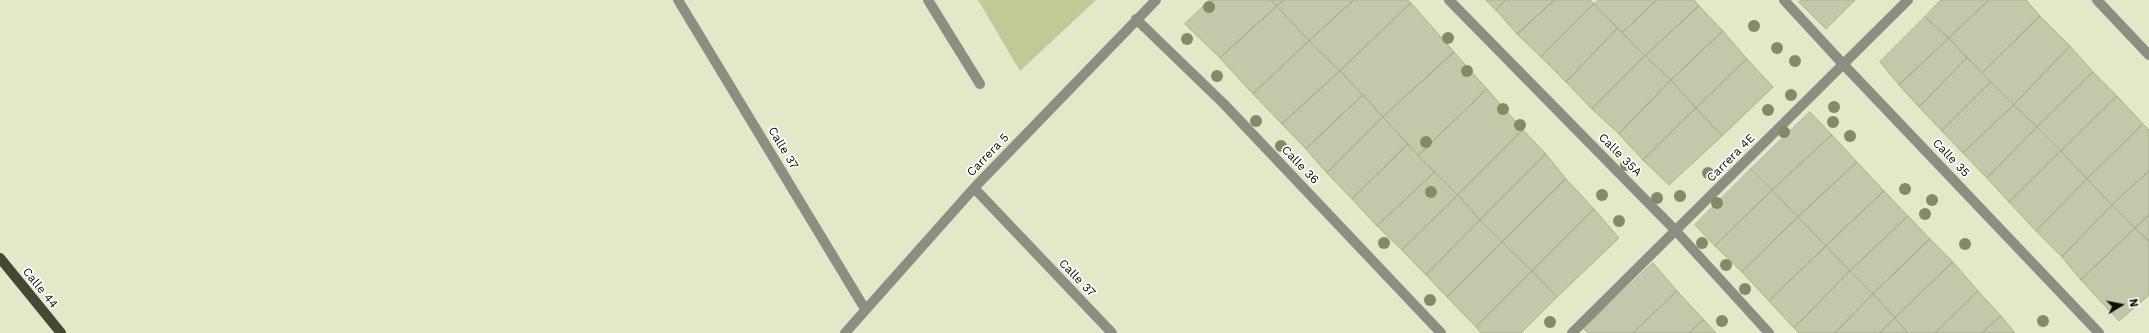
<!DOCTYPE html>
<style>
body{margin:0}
#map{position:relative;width:2149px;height:333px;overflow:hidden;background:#e2e9c9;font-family:"Work Sans",sans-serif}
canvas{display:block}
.north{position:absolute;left:2101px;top:285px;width:40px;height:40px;-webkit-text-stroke:3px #fff;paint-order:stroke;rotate:80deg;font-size:11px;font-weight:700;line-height:16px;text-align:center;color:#0c0d04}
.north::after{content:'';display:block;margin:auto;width:14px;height:18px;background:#0c0d04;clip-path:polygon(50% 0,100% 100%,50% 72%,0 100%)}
</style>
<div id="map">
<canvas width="2149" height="333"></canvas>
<div class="north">N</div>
</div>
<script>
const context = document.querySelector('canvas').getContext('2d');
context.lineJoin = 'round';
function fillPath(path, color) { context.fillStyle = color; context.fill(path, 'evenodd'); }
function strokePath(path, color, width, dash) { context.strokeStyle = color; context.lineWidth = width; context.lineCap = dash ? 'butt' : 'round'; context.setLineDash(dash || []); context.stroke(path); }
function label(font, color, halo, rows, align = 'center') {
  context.font = font + ' "Work Sans",sans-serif'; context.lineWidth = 3.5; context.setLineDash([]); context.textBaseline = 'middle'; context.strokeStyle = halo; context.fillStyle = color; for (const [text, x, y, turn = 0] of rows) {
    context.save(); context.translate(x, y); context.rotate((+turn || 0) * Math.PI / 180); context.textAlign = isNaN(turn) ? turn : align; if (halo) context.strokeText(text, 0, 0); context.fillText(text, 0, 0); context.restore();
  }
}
fillPath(new Path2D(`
 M978,0H1096L1020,71Z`), '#c0ca96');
const building = new Path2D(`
 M1210,0H1271L1277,6L1220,58L1185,24Z
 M1271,0H1284L1277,6Z
 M1284,0H1354L1309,41L1277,6Z
 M1354,0H1408L1411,3L1340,71L1309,41Z
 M1486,0H1506L1496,10Z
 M1506,0H1555L1517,34L1496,10Z
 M1555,0H1590L1594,4L1541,57L1517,34Z
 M1599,0H1657L1622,33L1594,4Z
 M1657,0H1694L1699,6L1645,56L1622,33Z
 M1802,0H1855L1826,29L1799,2Z
 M1941,0H1989L1949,38L1925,17Z
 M1989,0H2026L2040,16L1982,73L1949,38Z
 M1411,3L1454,52L1383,117L1340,71Z
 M1594,4L1618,28L1566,82L1541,57Z
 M1277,6L1309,41L1253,94L1220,58Z
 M1699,6L1723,31L1671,80L1645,56Z
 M2040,16L2070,46L2014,105L1982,73Z
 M1925,17L1949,38L1899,85L1880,62Z
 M1618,28L1645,56L1592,109L1566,82Z
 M1723,31L1747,59L1696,108L1671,80Z
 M1949,38L1967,58L1919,107L1899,85Z
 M1309,41L1340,71L1282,124L1253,94Z
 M2070,46L2093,72L2037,127L2014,105Z
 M1454,52L1487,89L1418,156L1383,117Z
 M1645,56L1671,80L1619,134L1592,109Z
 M1967,58L1991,82L1942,131L1919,107Z
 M1747,59L1773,87L1722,136L1696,108Z
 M1340,71L1363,95L1306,149L1282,124Z
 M2093,72L2117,96L2061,151L2037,127Z
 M1671,80L1696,108L1643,160L1619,134Z
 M1991,82L2014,105L1963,153L1942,131Z
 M1487,89L1523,130L1458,195L1418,156Z
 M1363,95L1383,117L1327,173L1306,149Z
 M2117,96L2143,124L2087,179L2061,151Z
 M2014,105L2037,127L1987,178L1963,153Z
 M1696,108L1722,136L1669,185L1643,160Z
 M1810,112L1832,135L1772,190L1751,169Z
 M1383,117L1408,144L1352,199L1327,173Z
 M2143,124L2149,130V171L2112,205L2087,179Z
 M2037,127L2061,151L2009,202L1987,178Z
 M1523,130L1546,154L1480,220L1458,195Z
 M1832,135L1857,162L1798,217L1772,190Z
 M1408,144L1435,172L1377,226L1352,199Z
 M2061,151L2087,179L2036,231L2009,202Z
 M1546,154L1566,179L1502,242L1480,220Z
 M1857,162L1884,191L1826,246L1798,217Z
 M1751,169L1772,190L1715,246L1695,225Z
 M2149,171V215L2135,228L2112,205Z
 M1435,172L1458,195L1402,250L1377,226Z
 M1566,179L1594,209L1532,271L1502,242Z
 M2087,179L2112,205L2062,257L2036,231Z
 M1772,190L1798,217L1742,272L1715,246Z
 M1884,191L1908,216L1850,271L1826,246Z
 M1458,195L1480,220L1426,275L1402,250Z
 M2112,205L2135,228L2081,280L2062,257Z
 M1594,209L1619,238L1557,297L1532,271Z
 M2149,215V241L2135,228Z
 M1908,216L1930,239L1873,294L1850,271Z
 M1798,217L1826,246L1769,301L1742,272Z
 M1480,220L1502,242L1447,297L1426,275Z
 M2135,228L2149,242V295L2119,321L2081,280Z
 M1930,239L1953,262L1895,318L1873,294Z
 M1502,242L1532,271L1476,327L1447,297Z
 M1826,246L1850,271L1794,328L1769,301Z
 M1953,262L1978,291L1935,333H1908L1895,318Z
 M1653,263L1677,291L1633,333H1588L1584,329Z
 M1532,271L1557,297L1521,333H1481L1476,327Z
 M1850,271L1873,294L1835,333H1799L1794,328Z
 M1677,291L1704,320L1689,333H1633Z
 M1978,291L2001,316L1982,333H1935Z
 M1873,294L1895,318L1880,333H1835Z
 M2001,316L2015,333H1982Z
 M1895,318L1908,333H1880Z
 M1704,320L1716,333H1689Z`);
fillPath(building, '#c2c8aa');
strokePath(building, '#a9af91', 1);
strokePath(new Path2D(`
 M678,0L865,309
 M928,0L980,84
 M1449,0L1676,231L1769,333
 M1784,0L1843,64L2099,333
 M2097,0L2149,55
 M1136,19L1224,104L1441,333
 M974,188L1112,333
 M845,333L974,188L1156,0
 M1572,333L1908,0`), '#8c8e82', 10);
strokePath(new Path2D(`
 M0,258L61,333`), '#454933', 10);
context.fillStyle = '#848a68';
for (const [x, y] of [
 [1209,7],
 [1754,26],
 [1448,38],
 [1187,39],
 [1777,48],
 [1795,61],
 [1467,71],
 [1217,76],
 [1791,95],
 [1834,107],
 [1503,109],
 [1768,110],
 [1256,121],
 [1833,122],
 [1520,125],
 [1784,132],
 [1850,136],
 [1426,142],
 [1281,146],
 [1626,165],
 [1708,173],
 [1905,189],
 [1431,192],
 [1602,195],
 [1680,196],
 [1657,198],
 [1932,200],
 [1717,203],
 [1925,214],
 [1619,221],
 [1384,243],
 [1702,243],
 [1965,244],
 [1726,265],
 [1745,289],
 [1430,300],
 [1722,321],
 [2043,321],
 [1550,322]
]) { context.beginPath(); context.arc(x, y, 6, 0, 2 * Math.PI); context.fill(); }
label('12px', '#0c0d04', '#fff', [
 ["Calle 37",783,148,59],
 ["Carrera 5",988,155,-46],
 ["Calle 35A",1620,155,45],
 ["Carrera 4E",1731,158,-45],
 ["Calle 35",1951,158,46],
 ["Calle 36",1300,165,46],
 ["Calle 37",1077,278,46],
 ["Calle 44",40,288,51]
]);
</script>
